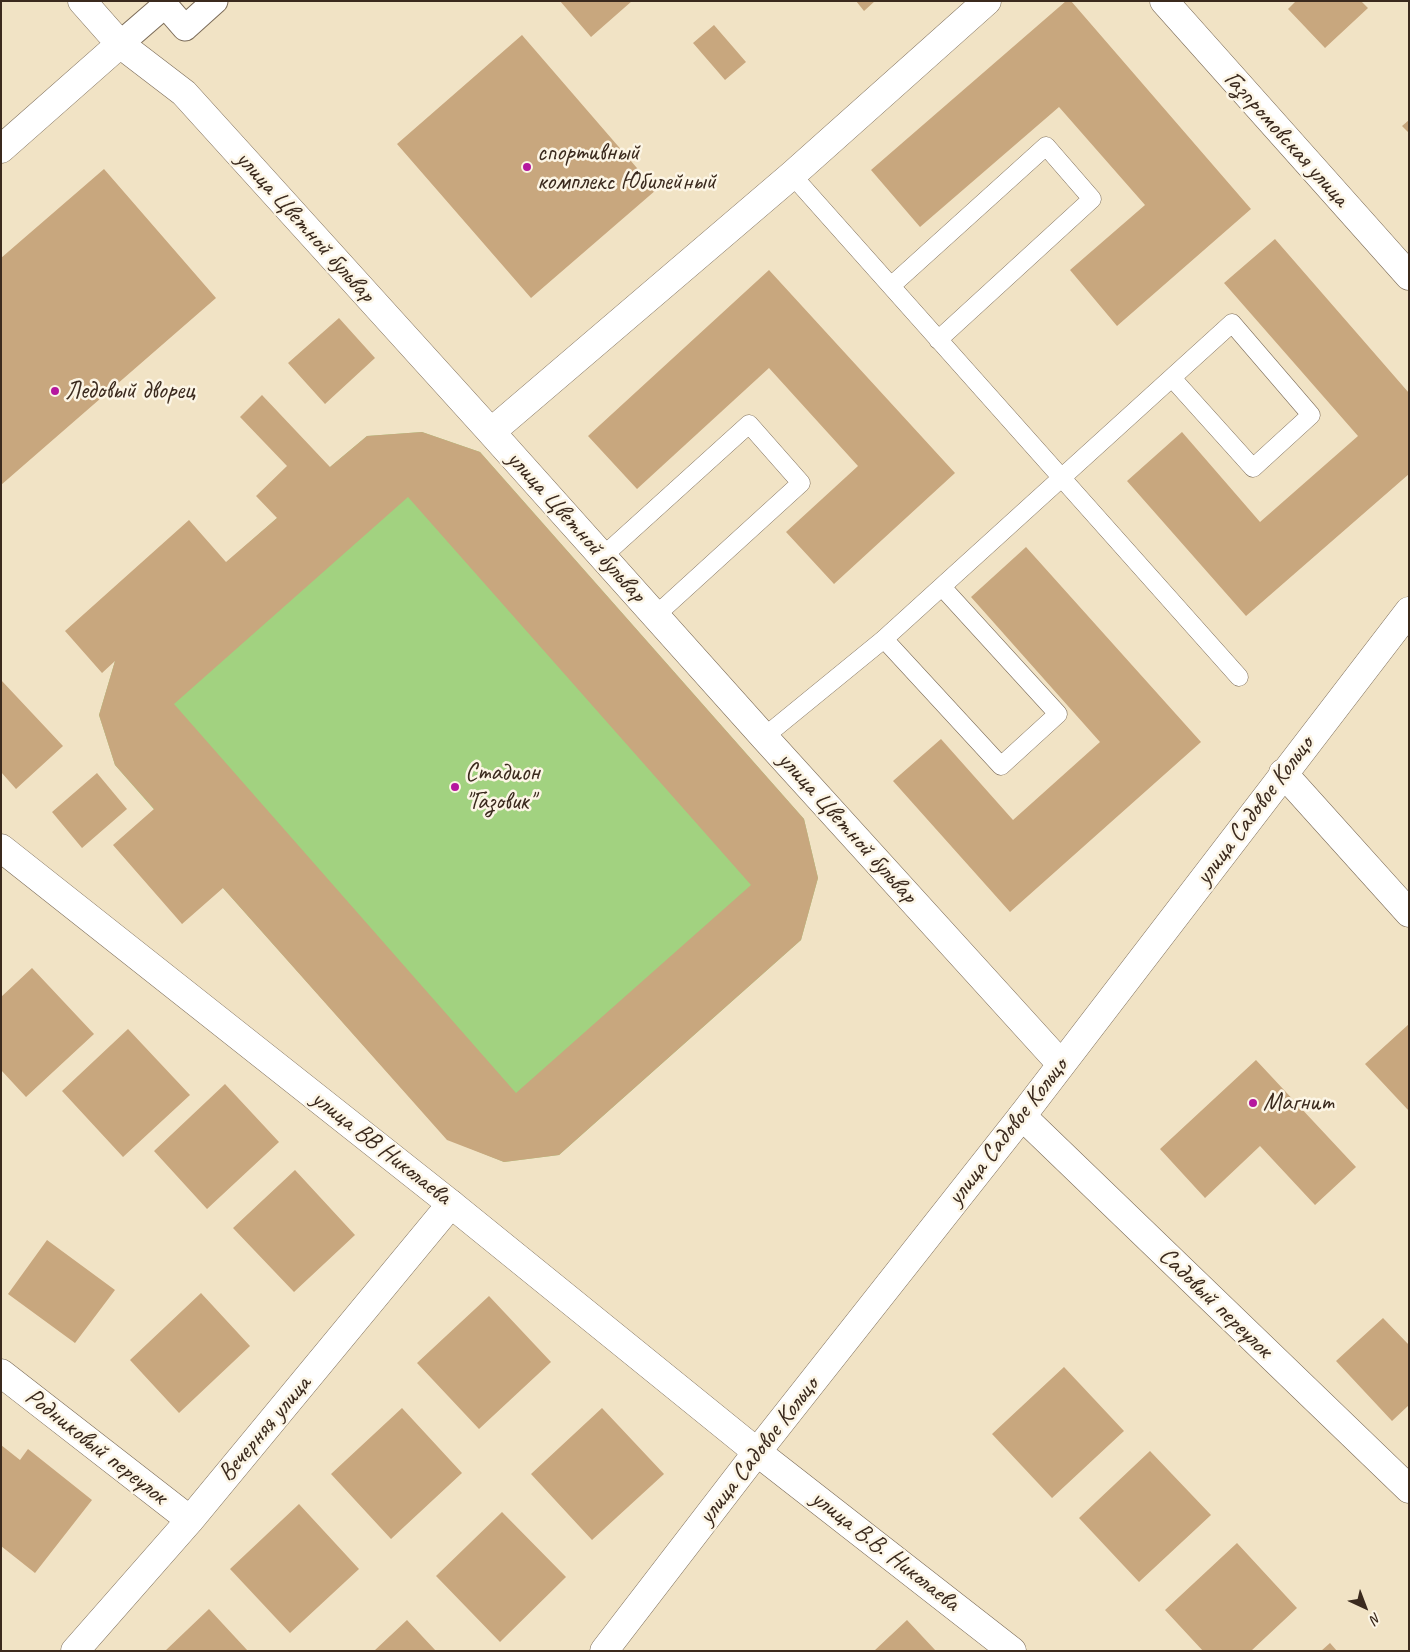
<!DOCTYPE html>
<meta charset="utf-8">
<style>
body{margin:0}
#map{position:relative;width:1410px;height:1652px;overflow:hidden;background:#f1e3c5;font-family:Caveat,sans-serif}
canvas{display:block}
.frame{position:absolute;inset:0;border:2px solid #3b2a1e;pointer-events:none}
.north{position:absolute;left:1340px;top:1582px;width:50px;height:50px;-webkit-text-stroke:4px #fcf5e5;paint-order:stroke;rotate:137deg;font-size:14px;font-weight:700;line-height:20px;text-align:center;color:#3b2a1e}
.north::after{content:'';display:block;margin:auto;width:18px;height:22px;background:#3b2a1e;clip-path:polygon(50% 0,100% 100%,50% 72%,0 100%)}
</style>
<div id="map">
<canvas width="1410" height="1652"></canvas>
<div class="frame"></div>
<div class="north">N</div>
</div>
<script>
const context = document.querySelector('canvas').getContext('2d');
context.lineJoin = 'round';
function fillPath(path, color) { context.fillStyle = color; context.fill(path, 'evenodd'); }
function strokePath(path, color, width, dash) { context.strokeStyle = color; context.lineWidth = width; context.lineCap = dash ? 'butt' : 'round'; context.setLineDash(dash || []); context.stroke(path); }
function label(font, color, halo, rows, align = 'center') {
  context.font = font + ' Caveat,sans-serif'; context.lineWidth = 5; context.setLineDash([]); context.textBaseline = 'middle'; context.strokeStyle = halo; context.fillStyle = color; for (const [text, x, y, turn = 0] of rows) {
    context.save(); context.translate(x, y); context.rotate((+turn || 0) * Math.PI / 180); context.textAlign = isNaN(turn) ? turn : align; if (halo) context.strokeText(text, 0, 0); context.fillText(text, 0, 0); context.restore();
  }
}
fillPath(new Path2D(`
 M422,432L480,452L804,819L818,878L801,940L559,1155L504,1162L447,1139L223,888L115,765L99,715L115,661L277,518L330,467L367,436Z`), '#a2d280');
fillPath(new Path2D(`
 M560,1H632L591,37Z
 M856,1H875L864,11Z
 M1066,1H1071L1251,209L1117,326L1070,270L1145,205L1059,107L920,227L871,170Z
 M1296,1H1361L1368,8L1325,48L1288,9Z
 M714,25L746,62L725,80L693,43Z
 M522,35L656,190L531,298L397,144Z
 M1409,120V133L1402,126Z
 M104,169L216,298L1,485V258Z
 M1275,239L1409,393V474L1246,616L1127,481L1182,432L1260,522L1358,436L1224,283Z
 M769,270L955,473L834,584L786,532L858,466L769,368L637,489L588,436Z
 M339,318L375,358L325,404L288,363Z
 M262,395L330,467L367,436L422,432L480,452L804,819L818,878L801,940L559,1155L504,1162L447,1140L223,888L182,924L113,845L154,809L115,765L99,715L115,661L102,673L65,631L189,520L226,562L277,518L256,496L287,466L240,417ZM408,497L751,885L516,1093L174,704Z
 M1026,547L1201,742L1010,912L893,781L941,739L1013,820L1100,742L971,597Z
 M1,680L63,746L16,789L1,772Z
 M97,773L127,809L82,848L52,812Z
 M32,968L94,1034L26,1097L1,1070V997Z
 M1409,1024V1111L1365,1064Z
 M128,1029L190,1095L123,1157L62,1091Z
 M1256,1060L1356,1167L1315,1205L1260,1146L1205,1198L1160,1149Z
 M225,1084L279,1142L207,1209L154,1151Z
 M295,1170L355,1235L294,1292L233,1228Z
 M47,1240L115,1290L75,1343L8,1294Z
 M201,1293L250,1346L179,1413L130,1360Z
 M489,1296L551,1362L479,1429L417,1363Z
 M1383,1318L1409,1345V1405L1392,1421L1336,1361Z
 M1064,1367L1124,1431L1052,1498L992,1434Z
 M402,1408L462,1473L391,1539L331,1474Z
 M602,1408L664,1474L592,1540L531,1474Z
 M1,1445L20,1460L28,1449L92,1500L35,1573L1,1546Z
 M1150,1451L1211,1515L1139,1582L1079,1518Z
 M299,1504L359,1569L290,1633L230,1569Z
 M502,1512L566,1577L500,1642L436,1576Z
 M1237,1543L1297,1608L1251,1651H1203L1165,1610Z
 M209,1609L248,1651H165Z
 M407,1620L436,1651H374Z
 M907,1620L936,1651H874Z
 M1330,1643L1337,1651H1321Z`), '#c8a77e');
const service = new Path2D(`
 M792,175L1239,677
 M891,286L1046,146L1092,199L938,340
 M602,557L749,424L801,483L655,616
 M884,639L1001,766L1058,714L942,587
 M764,737L884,639L1232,323L1311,415L1253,468L1172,378`);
const pedestrian = new Path2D(`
 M120,44L165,5L185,28L215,1`);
const minor = new Path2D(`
 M82,1L120,44L184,93L491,432L764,737L1061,1064
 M1,149L120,44
 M491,432L792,175L987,1
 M1283,773L1409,913
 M1022,1116L1409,1489
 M1,1373L190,1520
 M757,1452L1012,1651
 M75,1651L190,1520L451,1204`);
const tertiary = new Path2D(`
 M1,848L451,1204L757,1452`);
const secondary = new Path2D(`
 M1164,1L1409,276
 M604,1651L757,1452L1022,1116L1409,611`);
strokePath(service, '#7b6b58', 19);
strokePath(pedestrian, '#7b6b58', 27);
strokePath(minor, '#7b6b58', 29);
strokePath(tertiary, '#7b6b58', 29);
strokePath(secondary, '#7b6b58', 29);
strokePath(service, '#fff', 18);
strokePath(pedestrian, '#fff', 25);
strokePath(minor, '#fff', 28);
strokePath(tertiary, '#fff', 28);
strokePath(secondary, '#fff', 28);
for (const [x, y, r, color] of [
 [527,167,5,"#b5179e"],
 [55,391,5,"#b5179e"],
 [455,787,5,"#b5179e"],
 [1253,1103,5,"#b5179e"]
]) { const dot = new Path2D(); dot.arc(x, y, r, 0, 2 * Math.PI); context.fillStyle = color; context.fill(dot); strokePath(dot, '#fcf5e5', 2); }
label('25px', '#3b2a1e', '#fcf5e5', [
 ["Газпромовская улица",1286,139,48],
 ["улица Цветной бульвар",305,227,48],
 ["улица Цветной бульвар",576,527,48],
 ["улица Садовое Кольцо",1255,811,-53],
 ["улица Цветной бульвар",847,828,48],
 ["улица Садовое Кольцо",1008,1132,-52],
 ["улица ВВ Николаева",381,1148,38],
 ["Садовый переулок",1215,1303,44],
 ["Вечерняя улица",265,1429,-50],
 ["Родниковый переулок",96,1447,38],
 ["улица Садовое Кольцо",759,1451,-52],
 ["улица В.В. Николаева",885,1551,38]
]);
label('25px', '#3b2a1e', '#fcf5e5', [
 ["спортивный",537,153],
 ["комплекс Юбилейный",537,182],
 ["Ледовый дворец",65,391],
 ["Стадион",465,773],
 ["\"Газовик\"",465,802],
 ["Магнит",1263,1103]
], 'left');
</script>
